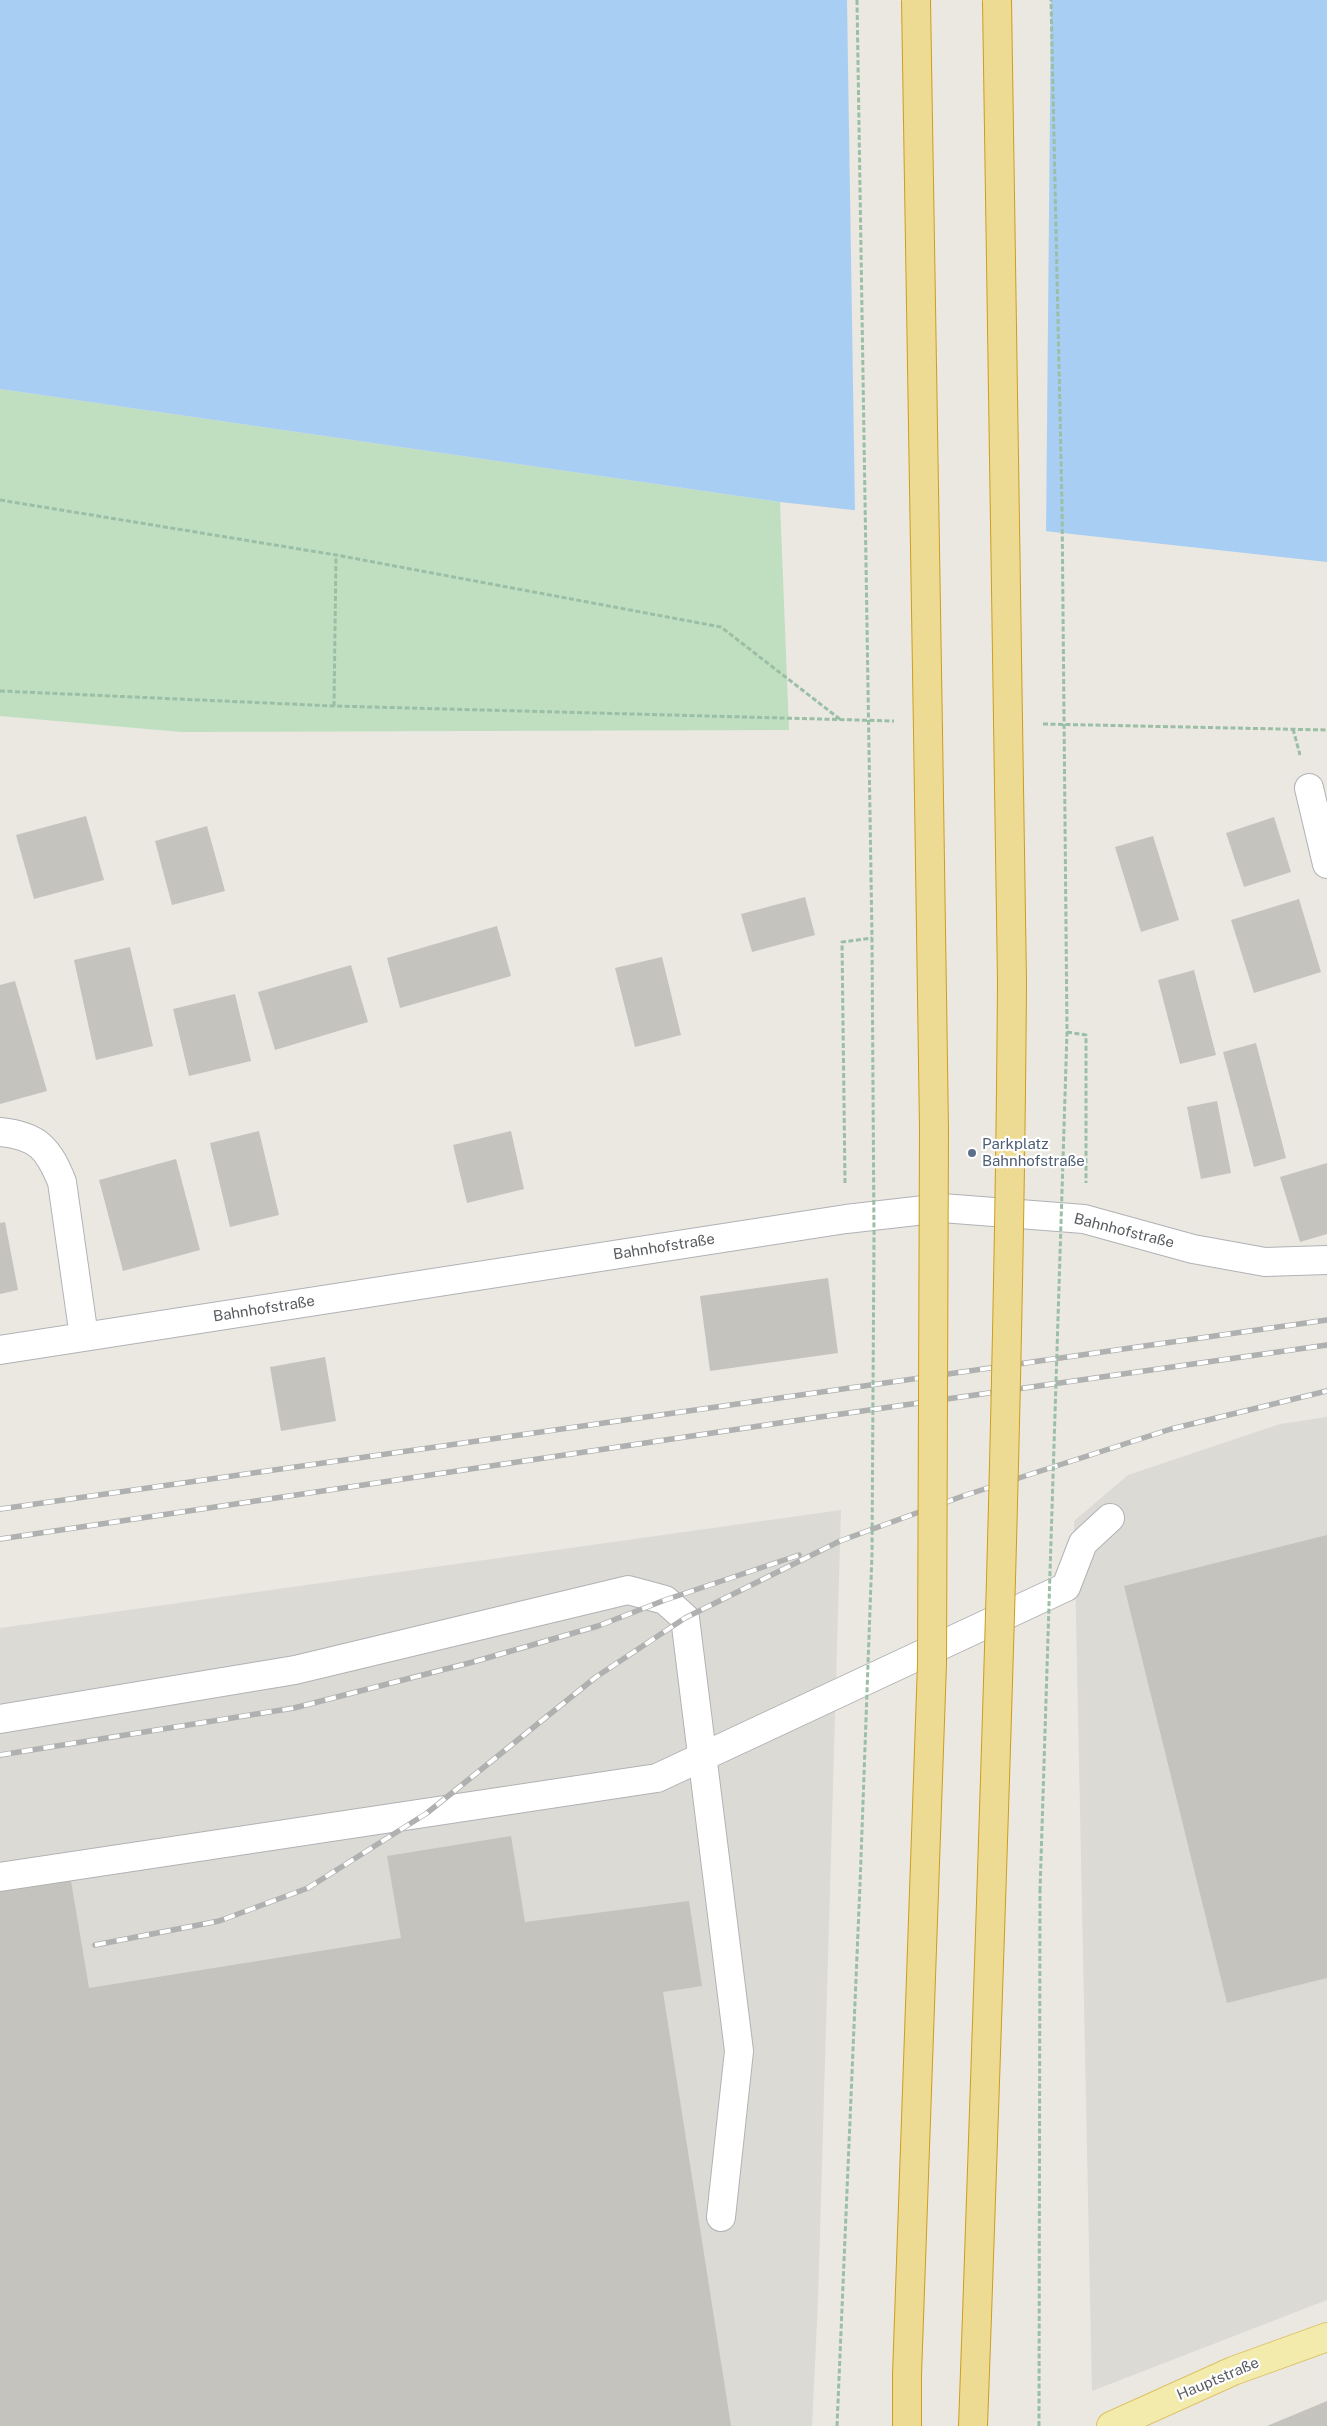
<!DOCTYPE html>
<meta charset="utf-8">
<style>
body{margin:0}
canvas{display:block;background:#eae8e0}
</style>
<canvas width="1327" height="2426"></canvas>
<script>
const context = document.querySelector('canvas').getContext('2d');
context.lineJoin = 'round';
function fillPath(path, color) { context.fillStyle = color; context.fill(path, 'evenodd'); }
function strokePath(path, color, width, dash) { context.strokeStyle = color; context.lineWidth = width; context.lineCap = dash ? 'butt' : 'round'; context.setLineDash(dash || []); context.stroke(path); }
function label(font, color, halo, rows, align = 'center') {
  context.font = font + ' "Public Sans",sans-serif'; context.lineWidth = 4.5; context.setLineDash([]); context.textBaseline = 'middle'; context.strokeStyle = halo; context.fillStyle = color; for (const [text, x, y, turn = 0] of rows) {
    context.save(); context.translate(x, y); context.rotate((+turn || 0) * Math.PI / 180); context.textAlign = isNaN(turn) ? turn : align; if (halo) context.strokeText(text, 0, 0); context.fillText(text, 0, 0); context.restore();
  }
}
fillPath(new Path2D(`
 M1327,1417V2300L1092,2391L1074,1521L1128,1475L1280,1424Z
 M841,1510L818,2301L812,2426H0V1628Z`), '#dcdad5');
fillPath(new Path2D(`
 M0,389L780,502L789,730L181,732L0,716Z`), '#c0dfc1');
fillPath(new Path2D(`
 M0,0H1327V562L780,502L0,389Z`), '#a8cff3');
fillPath(new Path2D(`
 M847,0H1051L1046,534L855,513Z`), '#eae8e0');
fillPath(new Path2D(`
 M86,816L104,880L34,899L16,835Z
 M1274,817L1291,872L1244,887L1226,833Z
 M207,826L225,891L172,905L155,841Z
 M1153,836L1179,920L1141,932L1115,847Z
 M805,897L815,935L752,952L741,914Z
 M1299,899L1321,972L1254,993L1231,920Z
 M497,926L511,976L400,1008L387,958Z
 M130,947L153,1046L96,1060L74,960Z
 M662,957L681,1035L635,1047L615,968Z
 M351,965L368,1022L275,1050L258,992Z
 M1194,970L1216,1055L1180,1064L1158,980Z
 M15,981L47,1091L0,1104V985Z
 M235,994L251,1061L189,1076L173,1009Z
 M1256,1043L1286,1158L1254,1167L1223,1052Z
 M1217,1101L1231,1173L1201,1179L1187,1107Z
 M259,1131L279,1215L230,1227L210,1143Z
 M511,1131L524,1189L467,1203L453,1145Z
 M176,1159L200,1250L123,1271L99,1180Z
 M1327,1163V1234L1300,1242L1280,1177Z
 M5,1222L18,1290L0,1294V1223Z
 M828,1278L838,1353L710,1371L700,1296Z
 M325,1357L336,1421L281,1431L270,1367Z
 M1327,1535V1978L1227,2003L1124,1586Z
 M511,1836L525,1922L689,1901L702,1986L663,1992L731,2426H0V1886L70,1875L89,1988L401,1938L387,1856Z
 M1327,2401V2426H1267Z`), '#c5c3bd');
const minor = new Path2D(`
 M1309,788L1327,864
 M0,1132C38,1136 48,1148 62,1182L84,1337
 M0,1350L846,1219L942,1208L1084,1219L1193,1249L1265,1262L1327,1260
 M0,1719L295,1670L628,1590L665,1600L685,1618L739,2051L721,2217
 M0,1877L657,1778L1066,1587L1083,1543L1110,1518`);
const major = new Path2D(`
 M1111,2426L1233,2371L1327,2337`);
const highway = new Path2D(`
 M928,731L934,1129
 M907,2426V2375
 M973,2426L977,2316`);
strokePath(minor, '#b1b2b6', 30);
strokePath(major, '#ddc166', 30);
strokePath(highway, '#cd9e1d', 30);
strokePath(new Path2D(`
 M0,500L336,555L721,627L841,720
 M0,691L334,706L894,721
 M334,706L336,555
 M1043,724L1327,730
 M1293,729L1300,755
 M1067,1032L1086,1035V1183
 M845,1183L842,942L872,938
 M837,2426L860,1885
 M1039,2426L1040,1891`), '#9abfa6', 3, [5, 2.5]);
strokePath(minor, '#fff', 28);
strokePath(major, '#f3ebac', 28);
strokePath(highway, '#eedb93', 28);
const rail = new Path2D(`
 M0,1509L1327,1320
 M0,1539L813,1418L1327,1345
 M0,1755L294,1708L473,1662L598,1626L665,1600L799,1555
 M95,1945L219,1921L308,1888L427,1813L596,1677L685,1618L840,1541L963,1496L1171,1429L1327,1391`);
strokePath(rail, '#afb0b0', 5.5);
strokePath(rail, '#fff', 4, [11]);
const highwayBridge = new Path2D(`
 M916,0L928,731
 M977,2316C992,1872 1009,1427 1012,982L997,0
 M907,2375L932,1664L934,1129`);
strokePath(highwayBridge, '#cd9e1d', 30, []);
strokePath(new Path2D(`
 M857,0L872,938L874,1234L872,1554L860,1885
 M1040,1891L1067,1032L1062,505L1051,0`), '#9abfa6', 3, [5, 2.5]);
strokePath(highwayBridge, '#eedb93', 28);
for (const [x, y, r, color] of [
 [972,1153,5,"#5c6f8a"]
]) { const dot = new Path2D(); dot.arc(x, y, r, 0, 2 * Math.PI); context.fillStyle = color; context.fill(dot); strokePath(dot, '#fff', 2); }
label('15px', '#4e5e75', '#fff', [
 ["Parkplatz",982,1144],
 ["Bahnhofstraße",982,1161]
], 'left');
label('15px', '#595c5f', '#fff', [
 ["Bahnhofstraße",1124,1231,14],
 ["Bahnhofstraße",664,1247,-9],
 ["Bahnhofstraße",264,1309,-9],
 ["Hauptstraße",1218,2379,-23]
]);
</script>
